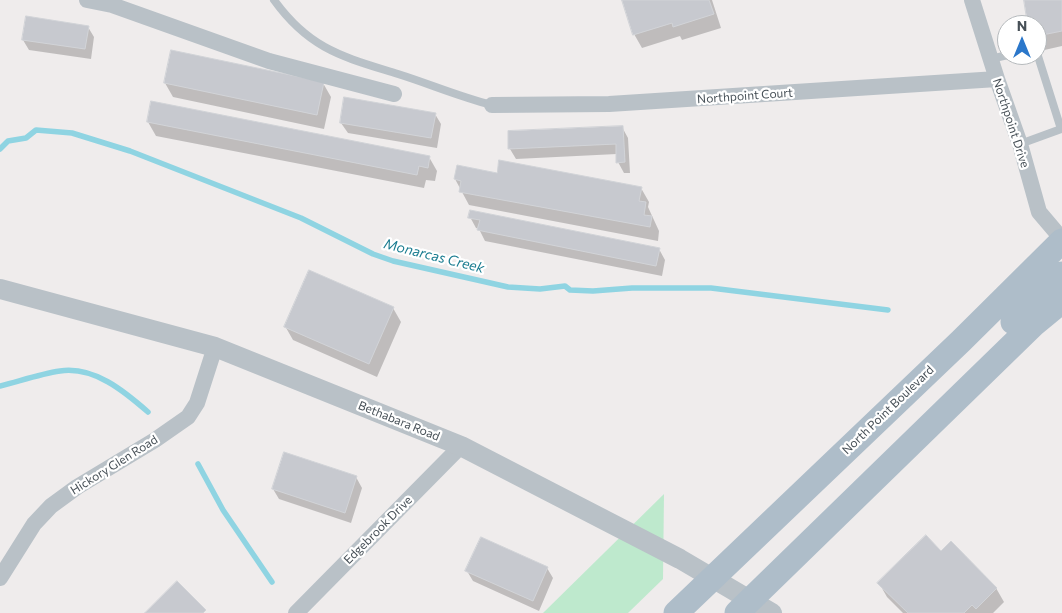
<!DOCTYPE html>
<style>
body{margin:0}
#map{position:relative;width:1062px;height:613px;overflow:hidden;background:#efecec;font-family:Commissioner,sans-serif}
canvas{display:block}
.north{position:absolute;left:997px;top:15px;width:50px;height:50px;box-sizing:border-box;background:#fff;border:1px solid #b5b9bc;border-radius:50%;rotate:0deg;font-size:14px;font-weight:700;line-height:20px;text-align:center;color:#475057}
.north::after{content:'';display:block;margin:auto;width:18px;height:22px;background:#2b77ca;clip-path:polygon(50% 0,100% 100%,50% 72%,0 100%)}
</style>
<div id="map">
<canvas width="1062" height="613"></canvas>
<div class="north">N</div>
</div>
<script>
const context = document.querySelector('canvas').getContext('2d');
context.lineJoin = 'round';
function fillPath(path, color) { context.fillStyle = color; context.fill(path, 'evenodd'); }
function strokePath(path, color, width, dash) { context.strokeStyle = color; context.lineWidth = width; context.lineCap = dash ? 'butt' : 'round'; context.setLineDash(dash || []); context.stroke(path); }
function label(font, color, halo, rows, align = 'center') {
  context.font = font + ' Commissioner,sans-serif'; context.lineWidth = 4.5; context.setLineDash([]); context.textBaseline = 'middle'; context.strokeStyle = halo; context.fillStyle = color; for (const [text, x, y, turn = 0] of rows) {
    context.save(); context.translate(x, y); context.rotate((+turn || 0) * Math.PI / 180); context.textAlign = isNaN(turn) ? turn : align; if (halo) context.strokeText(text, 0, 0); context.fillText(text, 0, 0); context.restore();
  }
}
fillPath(new Path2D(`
 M664,494L663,579L628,613H543Z`), '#bee9cd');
fillPath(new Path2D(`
 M623,0H712L721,28L682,40L680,36L642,48L634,34Z
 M1025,0H1062V46L1040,51L1037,46V25H1030Z
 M88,27L94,37L91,59L29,50L23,40Z
 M165,83H323L331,97L324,129L173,97Z
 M435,114L441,124L437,148L348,133L341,123Z
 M148,122L429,157L437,171L435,181L426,180L424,188L156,136Z
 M622,127L628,138L630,173H624L618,162L617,154L516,159L510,149Z
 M498,174L641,188L649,202L648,207L659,231L658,241L469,205L455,179Z
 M470,217L659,249L665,260L662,276L485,241L479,229L476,228Z
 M393,308L401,322L377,377L293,340L285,326Z
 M356,477L362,488L351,523L279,499L273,489Z
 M941,552L996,588L1004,602L993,613H903L887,597L879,583Z
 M547,568L553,578L539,611L473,581L467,571Z`), '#0003');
strokePath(new Path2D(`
 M0,149L8,141L26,138L36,130L72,133L130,151L301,218L373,254L393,261L508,287L540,289L565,286L570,290L593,291L632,288H711L888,310
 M0,386C20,381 40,374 60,371C94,366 124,391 148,412
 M198,464L223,510L272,582`), '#8fd4e2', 5.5);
const building = new Path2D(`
 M622,0H709L714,14L673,27L672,23L633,35Z
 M1024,0H1062V31L1037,36V25H1028Z
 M26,16L89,26L85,49L22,40Z
 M171,50L324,82L317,115L164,83Z
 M344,97L436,113L431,138L340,123Z
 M151,101L430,156L428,168L419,166L417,175L147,122Z
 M623,126L625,162L616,163V144L508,149V131Z
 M499,160L642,187L639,201L646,202L644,215L652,216L650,227L459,192L461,181L454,179L457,165L497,173Z
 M470,210L660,248L656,266L477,230L480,220L468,218Z
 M309,270L394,307L369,364L284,327Z
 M284,452L357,476L345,513L272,489Z
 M926,535L941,551L951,541L997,588L976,609L972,605L964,613H908L877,583Z
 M481,537L548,567L533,601L465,571Z
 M177,581L206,610L203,613H145Z`);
fillPath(building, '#c7c9cf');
strokePath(building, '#d1d3d7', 1);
strokePath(new Path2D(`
 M274,0C310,50 344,57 398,74C430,84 460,97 492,105
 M990,59L1008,55
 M1020,144L1061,129L1037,53`), '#b9c1c7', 8);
strokePath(new Path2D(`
 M87,0L112,5L269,61L394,94
 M972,0L997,79L1020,144L1039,212L1062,239
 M492,105L609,104L997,79
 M0,578L34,524L51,506L77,487L155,440L188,417L197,403L215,347
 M296,613L461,446`), '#b9c1c7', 16);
strokePath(new Path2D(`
 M0,289L215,347L461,446L680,559L772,613`), '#b9c1c7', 20);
strokePath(new Path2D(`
 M1013,322L1062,274
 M676,613L961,341L1062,241
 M737,613L1034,324L1062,301`), '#aebdc9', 25);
label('12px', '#475057', '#fff', [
 ["Northpoint Court",745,96,-4],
 ["Northpoint Drive",1011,123,72],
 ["North Point Boulevard",888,410,-44],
 ["Bethabara Road",399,421,22],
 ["Hickory Glen Road",114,465,-32],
 ["Edgebrook Drive",378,530,-45]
]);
label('italic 14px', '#1a7c90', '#fff', [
 ["Monarcas Creek",434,256,14]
]);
</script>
